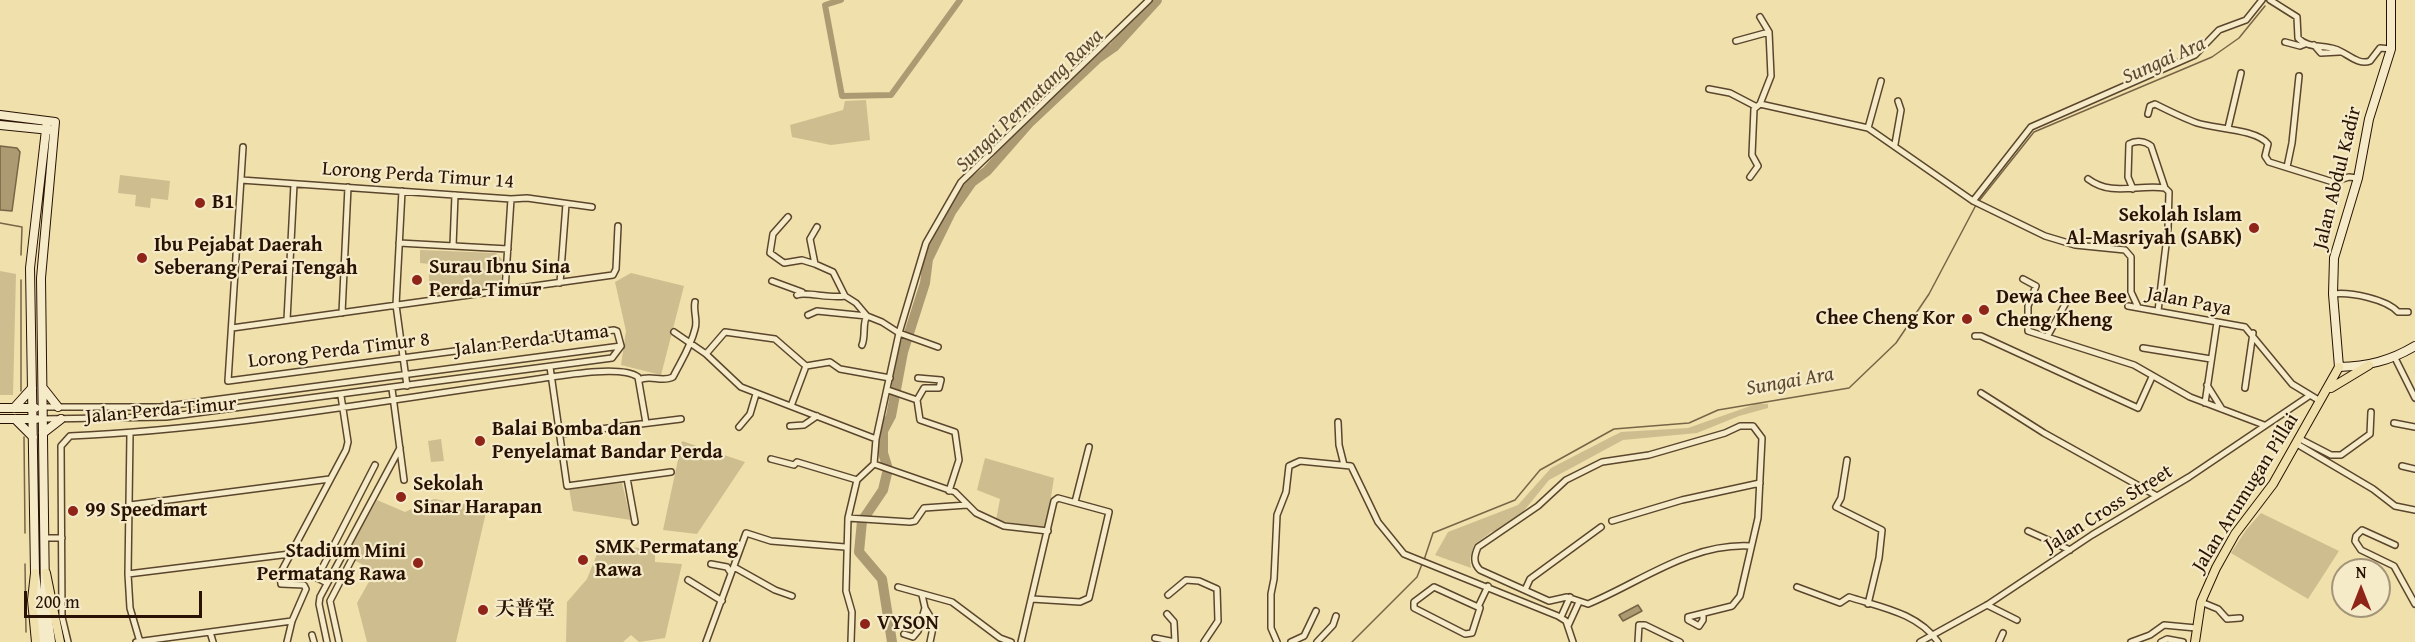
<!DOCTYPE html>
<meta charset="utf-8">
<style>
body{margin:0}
#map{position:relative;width:2415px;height:642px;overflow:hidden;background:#f0e0ac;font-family:"Gentium Book Plus",serif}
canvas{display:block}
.north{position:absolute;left:2331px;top:558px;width:60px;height:60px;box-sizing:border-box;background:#f5ebc9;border:2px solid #a3947a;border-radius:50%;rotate:0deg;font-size:16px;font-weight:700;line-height:24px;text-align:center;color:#291203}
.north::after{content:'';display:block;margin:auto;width:21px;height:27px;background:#8f2418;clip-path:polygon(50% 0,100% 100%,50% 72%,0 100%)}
.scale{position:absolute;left:24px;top:591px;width:178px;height:27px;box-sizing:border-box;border:3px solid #291203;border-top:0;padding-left:8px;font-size:18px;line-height:21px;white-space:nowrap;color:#291203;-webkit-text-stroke:4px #f5ebc9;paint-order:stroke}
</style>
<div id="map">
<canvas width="2415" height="642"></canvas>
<div class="north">N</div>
<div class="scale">200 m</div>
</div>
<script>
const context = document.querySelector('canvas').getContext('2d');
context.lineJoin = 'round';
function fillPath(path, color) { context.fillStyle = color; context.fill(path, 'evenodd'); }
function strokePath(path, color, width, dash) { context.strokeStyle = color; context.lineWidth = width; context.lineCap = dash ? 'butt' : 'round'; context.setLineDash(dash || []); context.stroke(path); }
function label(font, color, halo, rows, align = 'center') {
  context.font = font + ' "Gentium Book Plus","Noto Serif SC",serif'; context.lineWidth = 4.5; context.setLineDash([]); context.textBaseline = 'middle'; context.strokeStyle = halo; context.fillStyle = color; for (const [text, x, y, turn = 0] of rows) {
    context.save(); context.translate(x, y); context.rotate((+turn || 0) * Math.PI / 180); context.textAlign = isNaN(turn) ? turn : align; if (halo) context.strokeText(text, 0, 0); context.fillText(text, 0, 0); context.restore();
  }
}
fillPath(new Path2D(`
 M866,100L870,140L831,145L792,137L790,125L843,110L845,101Z
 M120,175L170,181L168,200L151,198L150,208L135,206L136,195L118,193Z
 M420,250L496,253L502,259L501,282L496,288L429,297V264L420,263Z
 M0,271L16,274L13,395H0Z
 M631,273L684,286L661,375L621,365L626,331L615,282Z
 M1756,404H1768V408L1739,416L1697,433L1623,440L1549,480L1523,512L1503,529L1491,532L1474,545L1470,559L1471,568L1435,555L1448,532L1518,505L1551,468L1611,437L1621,432L1688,428Z
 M441,439L444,461L431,462L428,441Z
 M682,441L745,462L697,534L663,530Z
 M985,458L1054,478L1046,529L996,520L1000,499L977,490Z
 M622,483L631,520L573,511L569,488Z
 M434,499L487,508L456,642H367L357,603L375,571L346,556L377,500L405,512Z
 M2261,513L2339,551L2308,599L2231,553L2246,530Z
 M615,545L655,550V562L682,564L665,638L639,642L631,635L623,642H566L567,602L587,579L599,549L612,552Z`), '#cebd8f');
const water = new Path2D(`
 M0,146L17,148L20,152L12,211L0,210Z
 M1638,605L1642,611L1623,621L1619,615Z`);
fillPath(water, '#ac9a73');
strokePath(water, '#786446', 1.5);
strokePath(new Path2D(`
 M1979,201L2034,132L2212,57L2239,38L2265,6
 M0,223L22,227L21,255
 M21,280V391
 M24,437L25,533
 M1424,560L1433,533L1515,500L1540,470L1614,429L1689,423L1718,410L1849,388L1896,343L1929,294L1976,205
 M25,564L26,632
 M1352,642L1417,577L1422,564`), '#786446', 1.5);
strokePath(new Path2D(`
 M841,0L825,5L842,96L891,95L960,0`), '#ac9a73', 6);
strokePath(new Path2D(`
 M892,642L882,579L859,552L862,521L883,490L888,469L883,453V431L891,416L903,352L925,283L928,259L951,212L972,182L987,171L1030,122L1097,59L1114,47L1157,0`), '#ac9a73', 10);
const street = new Path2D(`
 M2270,0L2297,17L2298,38C2307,48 2322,45 2335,49C2346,52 2358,66 2370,61L2380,48L2391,49
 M1736,41L1769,32
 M2285,42L2300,46L2305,44
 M2314,45L2321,53L2339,52
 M1709,89L1730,93L1755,106
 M1760,104L1868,128L1973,201L2045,236L2075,245L2125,250L2131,257V292L2138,307
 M2148,114L2150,106L2155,104C2169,111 2183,118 2197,123C2215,129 2256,129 2268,144L2265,156L2269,162L2333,182L2349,177L2358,178
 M1868,128L1881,81
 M2228,128L2241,73
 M1895,144L1901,110L1898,101
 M243,147L228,381L614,330L617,331L621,346
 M2287,167L2292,143L2299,76
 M1750,177L1758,166L1752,155L1754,109L1760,104L1771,76L1769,32L1760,17
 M2088,179C2112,197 2137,184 2165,188L2169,192L2168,228L2158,311
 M241,180L511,199L527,198L592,207
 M2133,189L2128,177L2129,144C2136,140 2145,141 2151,146L2165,188
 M402,191L396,305L407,386
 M1973,201L2031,127L2195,55L2219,30L2246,20L2262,0
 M788,217L773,234L770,253L784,263L802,260L815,264
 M817,227L810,239L815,264L833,272L845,296L856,303L867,316L882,322L899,333L938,347
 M399,243L508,249
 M453,246L455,195
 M2023,279L2036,286L2028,306V331L2134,365L2190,397L2264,425
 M772,281L802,292
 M560,283L566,204
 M505,290L511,199
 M2333,294C2351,292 2386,299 2398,312H2408
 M797,295C805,291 830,299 845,296
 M2128,306L2245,327L2292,384L2320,401
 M342,313L348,187
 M808,315L817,311L867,316C862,323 866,336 862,345
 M287,320L294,184
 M232,328L613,275L616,269L618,226
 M674,332L706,354L741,387L876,439
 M1975,336H1981L2138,408L2152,377
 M2047,337L2068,299H2074
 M2143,348L2211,359
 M706,354L725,332L775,339L806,366L830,362L840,369L890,378
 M2395,358L2415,398
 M550,367L567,486L671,472
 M639,380C650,374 662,383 673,377C681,361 691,346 695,329C698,320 693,312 695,302
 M2207,385L2222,409
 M2245,388L2253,333
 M392,389L404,480
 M888,390L917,400L920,420L955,432L959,460L949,491
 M1981,393L2044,433L2157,496
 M917,400L924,388H939L941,380L918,378
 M2205,403L2217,322
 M791,406L806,366
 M43,407H160L621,346
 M43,419L166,417L612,358L621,346
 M1338,422L1339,445L1344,465
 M2394,423L2415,427
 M790,426L804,425L817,416
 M739,427L750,414L756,394
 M130,434L128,574L130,608L140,642
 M560,434L681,419
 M2300,439L2331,455H2341L2370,434L2371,412
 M2297,444L2373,489L2395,506L2415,510
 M771,459L794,465L797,462L857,480
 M1847,460L1841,498L1836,507L1882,530L1879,558L1868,604
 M874,464L955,492L976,513L1004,526L1048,531
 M2402,466L2415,469
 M627,478L635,522
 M1075,502L1089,447
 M130,505L330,479
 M848,518L910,522L915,521L924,508L967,505
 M1612,521L1682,500L1760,483
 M2028,531L2070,550
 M45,538H62
 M2395,545L2362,530L2356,536L2355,541L2361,550L2394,566L2415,604
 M711,564L727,567L731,573
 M734,567L775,590L792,596
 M128,574L290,554
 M688,580L722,601
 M327,583L317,578L375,465
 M898,587L952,602L1000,638L1011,642
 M1434,587L1480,608L1472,633L1465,634L1414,608V602Z
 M1797,587L1840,603L1849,597C1880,607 1918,613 1938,642
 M1525,590L1530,579L1601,527
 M922,595L925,608L934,623L930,642
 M1168,595L1186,580L1199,581L1217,589L1218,621L1204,642
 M2201,602L2218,609L2227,619L2240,618
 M1987,605L2017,620
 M1478,607L1488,586
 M1703,614V620L1699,626L1688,620V617L1732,606L1740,596L1758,518L1762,438L1753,426H1740L1725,433L1649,455L1602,462L1566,480L1538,506L1478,547C1474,556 1473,563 1480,570L1549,601L1567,597L1588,604C1641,582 1690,543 1750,546
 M1561,617L1570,597
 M1568,626L1579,602
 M210,632L213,642
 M904,634L913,637L918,631L925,608
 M312,635L314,642
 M1155,638L1175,642L1174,622L1167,614
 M68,642L62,617L61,446L70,436C225,429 378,401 531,380C554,377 620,364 638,377L646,423
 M136,642L292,621
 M287,642L292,621L306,589L304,585L281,584L280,574L346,450L348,442L341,396
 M327,642L319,604L320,597L400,448
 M339,642L330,601L353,557
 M706,642L746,533L771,541L845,547
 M851,642L852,612L846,591L848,518L857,480L874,464L876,439L899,333L926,243L961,182L1149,0
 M1021,642L1054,501L1058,498L1109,512L1089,598L1080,602L1032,599
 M1277,642L1271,628V594L1274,579L1277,515L1286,492L1289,466L1300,461L1351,466L1378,522L1404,554L1558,616L1566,621L1573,642
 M1291,642L1304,636L1316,611
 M1317,642L1333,625L1336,616
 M1638,642L1639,625H1645L1680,642
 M1920,642L1987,605L2092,535L2189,477L2309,396
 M1999,642L2003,633
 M2131,642L2150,635L2164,625L2196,628
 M2161,642L2167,639L2183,642`);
const secondary = new Path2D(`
 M2391,0V49L2369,119L2358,178L2334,258L2333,294L2339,367C2368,366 2390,361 2415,346
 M0,115L55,122L41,278L45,596L51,642
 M0,125L50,130
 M43,388L58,407
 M0,408H35
 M14,408L32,388
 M0,419H36
 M15,419L33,437
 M43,433L61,419
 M43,642L35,573L30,268L47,121`);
const primary = new Path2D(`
 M2331,388L2369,365
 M35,573L32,600L36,642
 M46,573L60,642
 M2195,642L2201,602L2216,568L2235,534L2273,484L2339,367`);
strokePath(street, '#5b462d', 8);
strokePath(secondary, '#291203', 10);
strokePath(primary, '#291203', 10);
strokePath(street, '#f5ebc9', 5);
strokePath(secondary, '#f5ebc9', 8);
strokePath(primary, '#f0e0ac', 8);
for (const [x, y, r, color] of [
 [200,203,6,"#8f2418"],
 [2254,228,6,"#8f2418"],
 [142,258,6,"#8f2418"],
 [417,280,6,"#8f2418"],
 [1984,310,6,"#8f2418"],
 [1967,319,6,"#8f2418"],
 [480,441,6,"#8f2418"],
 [401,497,6,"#8f2418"],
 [73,511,6,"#8f2418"],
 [583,560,6,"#8f2418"],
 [418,563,6,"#8f2418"],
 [483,610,6,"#8f2418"],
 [865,624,6,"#8f2418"]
]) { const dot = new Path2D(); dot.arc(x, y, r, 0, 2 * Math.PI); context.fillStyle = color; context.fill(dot); strokePath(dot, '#f5ebc9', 2); }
label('20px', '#291203', '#f5ebc9', [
 ["Lorong Perda Timur 14",418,176,4],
 ["Jalan Abdul Kadir",2338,178,-76],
 ["Jalan Paya",2189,302,11],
 ["Jalan Perda Utama",532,341,-7],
 ["Lorong Perda Timur 8",339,351,-7],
 ["Jalan Perda Timur",161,411,-5],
 ["Jalan Arumugan Pillai",2246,493,-58],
 ["Jalan Cross Street",2109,509,-32]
]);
label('bold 20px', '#291203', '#f5ebc9', [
 ["B1",212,203],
 ["Sekolah Islam",2242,216,"right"],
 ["Al-Masriyah (SABK)",2242,239,"right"],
 ["Ibu Pejabat Daerah",154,246],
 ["Seberang Perai Tengah",154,269],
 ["Surau Ibnu Sina",429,268],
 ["Perda Timur",429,291],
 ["Dewa Chee Bee",1996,298],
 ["Cheng Kheng",1996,321],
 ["Chee Cheng Kor",1955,319,"right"],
 ["Balai Bomba dan",492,430],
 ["Penyelamat Bandar Perda",492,453],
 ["Sekolah",413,485],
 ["Sinar Harapan",413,508],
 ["99 Speedmart",85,511],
 ["SMK Permatang",595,548],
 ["Rawa",595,571],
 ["Stadium Mini",406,552,"right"],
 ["Permatang Rawa",406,575,"right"],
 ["天普堂",495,610],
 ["VYSON",877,624]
], 'left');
label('italic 21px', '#5d4830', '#f5ebc9', [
 ["Sungai Ara",2164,61,-24],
 ["Sungai Permatang Rawa",1030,101,-44],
 ["Sungai Ara",1790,382,-10]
]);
</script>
